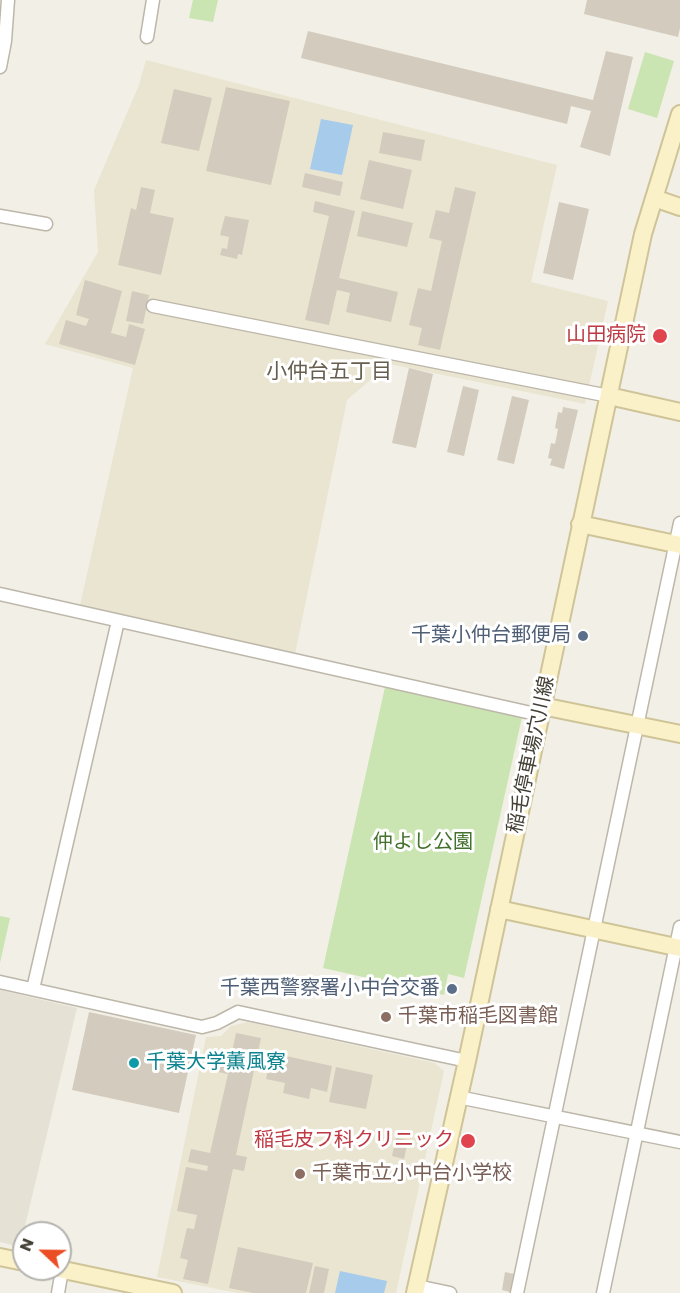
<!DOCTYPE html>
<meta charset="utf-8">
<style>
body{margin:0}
#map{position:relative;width:680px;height:1293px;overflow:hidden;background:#f2efe6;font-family:Poppins,sans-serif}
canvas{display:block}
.north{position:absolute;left:12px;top:1221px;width:60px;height:60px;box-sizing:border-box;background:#fff;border:2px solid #b4b3af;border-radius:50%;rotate:292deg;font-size:16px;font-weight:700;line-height:24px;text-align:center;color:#444036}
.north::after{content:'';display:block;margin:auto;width:21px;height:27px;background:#eb4e24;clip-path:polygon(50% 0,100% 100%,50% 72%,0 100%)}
</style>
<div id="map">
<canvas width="680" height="1293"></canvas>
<div class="north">N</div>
</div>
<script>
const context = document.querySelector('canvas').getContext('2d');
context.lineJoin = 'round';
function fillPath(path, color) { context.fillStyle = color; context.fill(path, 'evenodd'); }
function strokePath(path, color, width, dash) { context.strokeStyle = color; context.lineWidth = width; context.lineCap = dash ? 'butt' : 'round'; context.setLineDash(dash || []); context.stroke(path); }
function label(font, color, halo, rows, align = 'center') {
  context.font = font + ' Poppins,"Noto Sans JP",sans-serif'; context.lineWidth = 6; context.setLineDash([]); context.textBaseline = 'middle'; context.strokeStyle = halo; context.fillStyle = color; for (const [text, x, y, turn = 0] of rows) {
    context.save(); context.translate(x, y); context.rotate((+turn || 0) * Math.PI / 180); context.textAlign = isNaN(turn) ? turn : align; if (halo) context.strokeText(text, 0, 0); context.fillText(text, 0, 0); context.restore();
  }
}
fillPath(new Path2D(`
 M0,990L77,1008L20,1247L0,1242Z`), '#e5e1d5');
fillPath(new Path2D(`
 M146,60L557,165L531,282L608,301L585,404L389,364L347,400L295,654L80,605L133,368L45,344L98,252L94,190L139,85Z
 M248,1022L435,1063L444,1071L396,1293H238L157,1277L206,1037L221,1036L231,1026Z`), '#eae5d1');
fillPath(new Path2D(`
 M193,0H218L213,22L189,18Z
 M645,52L674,61L657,118L628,109Z
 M385,687L522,717L464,978L448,974L444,995L323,968Z
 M0,916L10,918L0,963Z`), '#cae4b2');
fillPath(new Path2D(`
 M321,119L353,125L342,175L310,169Z
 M340,1271L387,1281L384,1293H335Z`), '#a6cbeb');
fillPath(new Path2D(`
 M587,0H680V28L678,37L584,14Z
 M308,31L593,100L606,51L633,57L610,156L580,147L591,111L571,106L567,124L301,58Z
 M226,87L290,101L271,185L206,171Z
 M174,89L212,98L199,151L161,143Z
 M383,132L425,140L421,161L379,153Z
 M369,160L412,170L403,209L360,199Z
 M305,173L343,182L340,196L302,187Z
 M141,187L155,190L150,213L174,218L161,275L118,265L131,208L136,210Z
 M455,187L476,192L440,350L418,345L422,328L409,325L418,288L431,291L442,241L429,238L436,210L449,213Z
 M315,201L355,211L339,278L398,292L391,322L346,312L350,293L337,290L329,325L305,320L329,216L313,212Z
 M559,202L589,209L573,280L543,273Z
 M362,211L413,223L407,247L357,236Z
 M225,216L249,220L242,255L238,254L237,259L220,255L222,248L227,249L229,237L220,235Z
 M85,280L122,291L111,333L126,337L129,324L145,329L135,365L59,344L66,320L86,326L89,319L76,315Z
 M132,291L149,295L143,324L126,321Z
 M409,368L433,374L416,448L392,443Z
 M463,386L479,390L464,456L447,452Z
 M512,396L529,400L514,464L497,460Z
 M563,407L578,410L564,469L550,465L552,459L548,458L551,443L555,444L558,429L555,428L558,412L562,413Z
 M89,1012L196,1035L179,1113L72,1090Z
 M236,1033L261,1038L236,1155L247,1157L244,1171L233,1169L208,1284L183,1279L188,1260L180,1258L187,1228L194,1229L197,1215L177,1211L186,1167L207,1171L208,1166L188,1162L191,1149L210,1153L228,1074L218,1072L223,1050L232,1052Z
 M272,1053L332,1066L327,1092L311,1088L309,1099L283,1093L285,1083L266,1079Z
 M336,1067L373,1075L366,1109L329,1102Z
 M396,1138L408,1140L404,1159L392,1156Z
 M238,1247L313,1263L306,1293H253L229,1288Z
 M315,1266L329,1269L324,1293H309Z
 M505,1272L514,1274L510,1292L502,1290Z`), '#d3cbbd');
const street = new Path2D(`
 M147,37L153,0
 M0,67L5,41L8,0
 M0,216L46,224
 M153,306L609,396
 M0,594L540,715
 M0,982L202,1027L217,1023L238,1012L467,1061
 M33,989L118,621
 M458,1097L680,1142
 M417,1286L450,1293
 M58,1293L62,1270
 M517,1293L680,523
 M603,1293L680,927`);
const secondary = new Path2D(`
 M654,198L680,207
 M609,396L680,412
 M580,524L680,545
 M542,706L680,734
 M499,909L680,948
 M0,1257L24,1262
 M59,1269L173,1293
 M415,1293L467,1061L643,234L680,114`);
strokePath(street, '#bdb7aa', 15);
strokePath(secondary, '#cfc498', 20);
strokePath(street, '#fff', 12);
strokePath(secondary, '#fbf1c8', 16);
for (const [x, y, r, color] of [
 [660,336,8,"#e0444e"],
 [583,636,6,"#5c6f8a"],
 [452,989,6,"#5c6f8a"],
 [386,1017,6,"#8d6e63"],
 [134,1063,6,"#0f9aa8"],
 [468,1141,8,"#e0444e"],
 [300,1174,6,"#8d6e63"]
]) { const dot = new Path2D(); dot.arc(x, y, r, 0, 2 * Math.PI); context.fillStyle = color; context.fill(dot); strokePath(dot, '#fff', 2); }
label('20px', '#be3a42', '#fff', [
 ["山田病院",646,336],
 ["稲毛皮フ科クリニック",454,1141]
], 'right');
label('20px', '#4e5e75', '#fff', [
 ["千葉小仲台郵便局",571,636],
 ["千葉西警察署小中台交番",440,989]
], 'right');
label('20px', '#444036', '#fff', [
 ["稲毛停車場穴川線",532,755,-78]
]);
label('20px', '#43722d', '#fff', [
 ["仲よし公園",423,843]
]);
label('20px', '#785e54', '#fff', [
 ["千葉市稲毛図書館",398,1017],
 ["千葉市立小中台小学校",312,1174]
], 'left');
label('20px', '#0d838f', '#fff', [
 ["千葉大学薫風寮",146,1063]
], 'left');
label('21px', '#665e4e', '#fff', [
 ["小仲台五丁目",329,373]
]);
</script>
